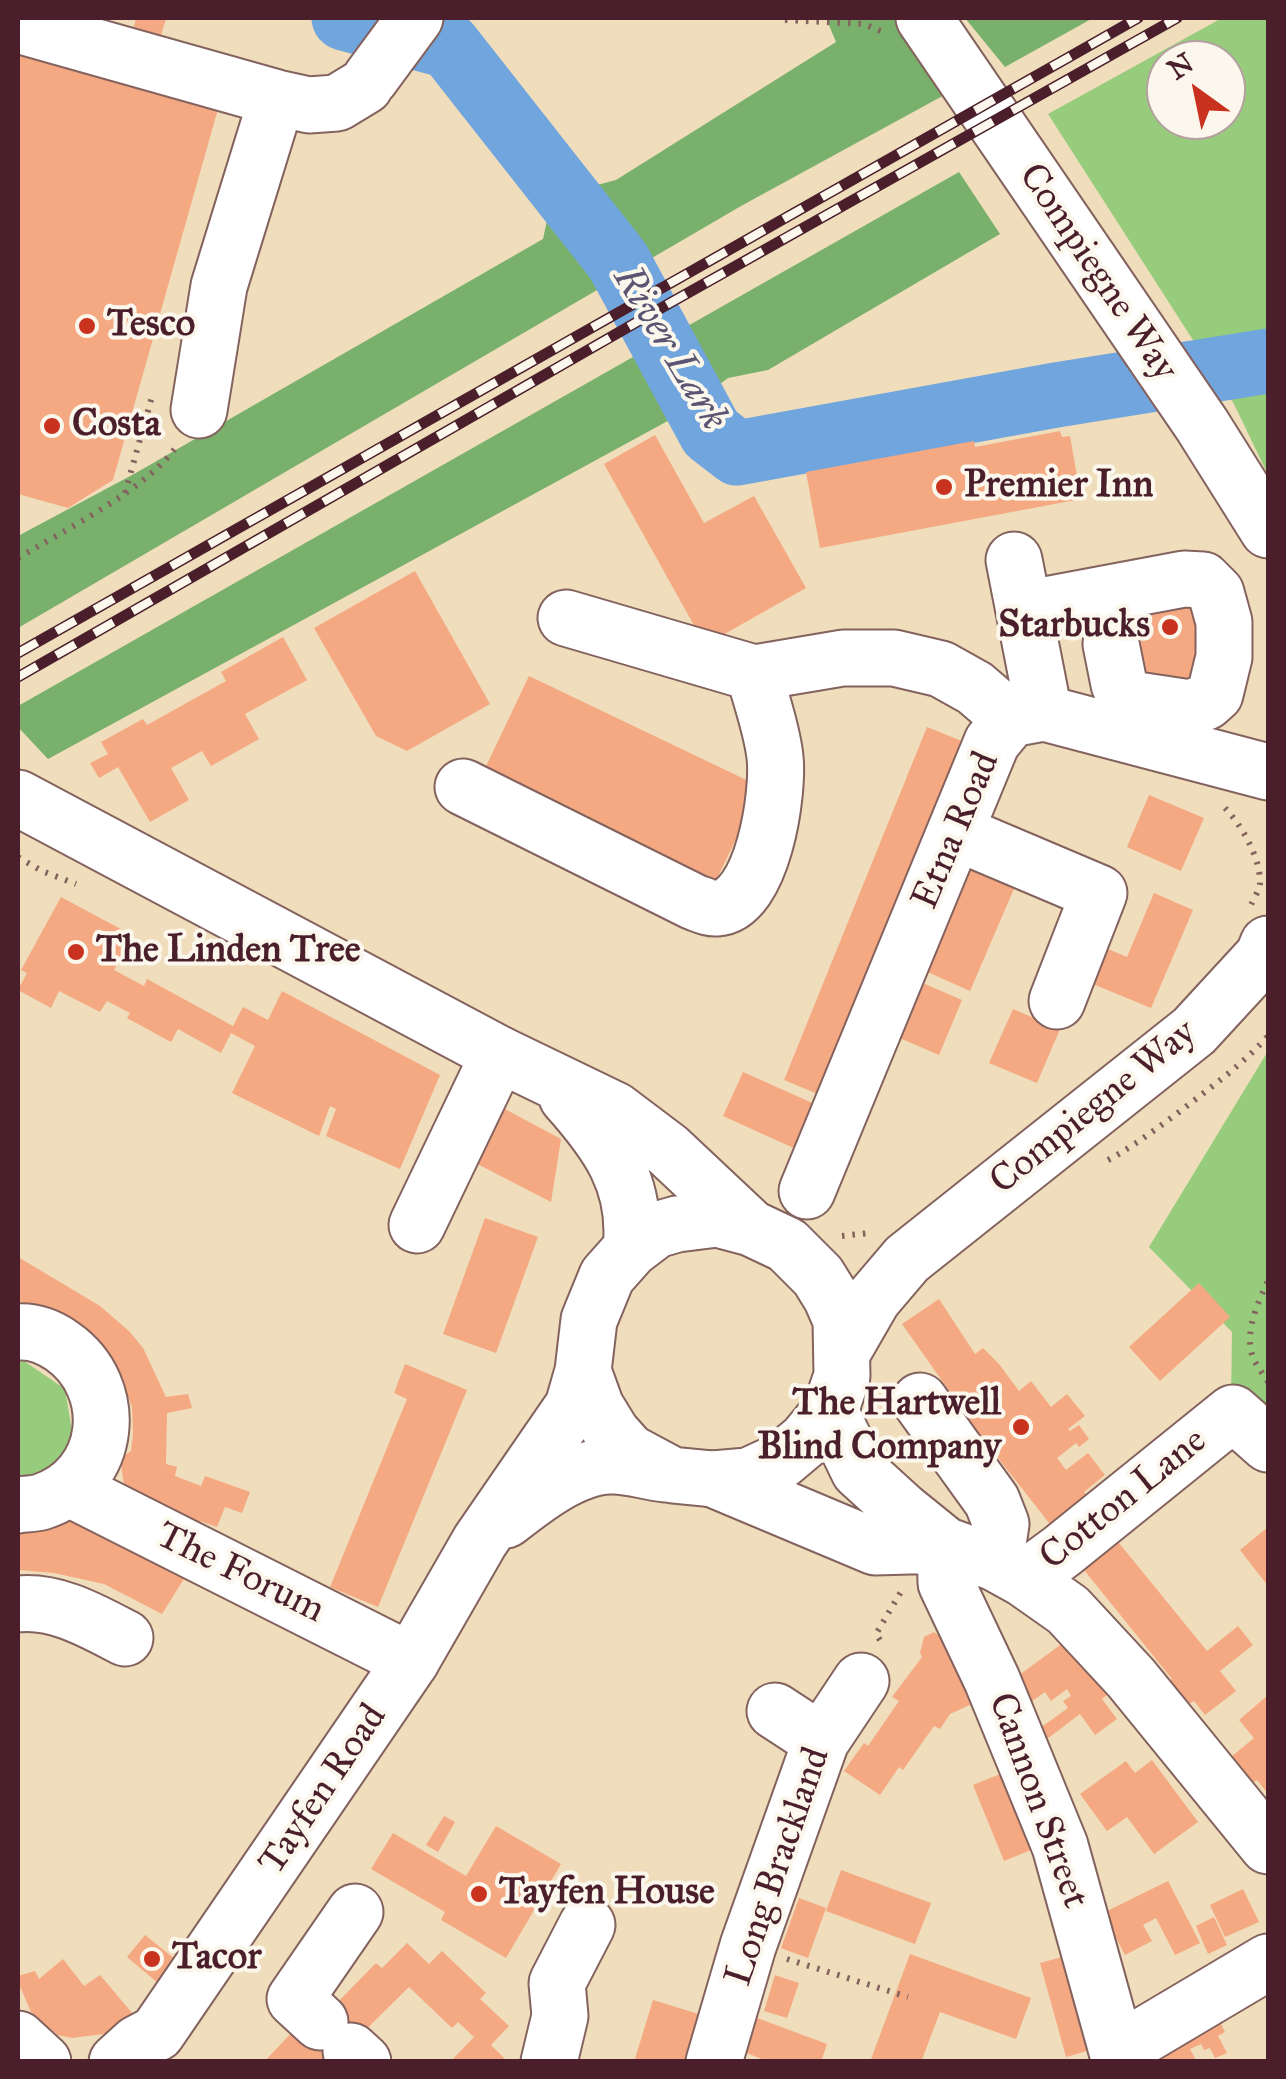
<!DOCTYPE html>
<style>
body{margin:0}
#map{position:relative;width:1286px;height:2079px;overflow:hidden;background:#efddbc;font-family:"IM FELL Great Primer",serif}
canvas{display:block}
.frame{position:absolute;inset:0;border:20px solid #4a1f2b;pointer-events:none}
.north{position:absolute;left:1146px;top:40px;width:100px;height:100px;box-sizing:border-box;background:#fbf7ec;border:2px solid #b4a19f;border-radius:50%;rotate:327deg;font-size:28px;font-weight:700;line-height:40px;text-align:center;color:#4a1f2b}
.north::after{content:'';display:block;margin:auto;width:35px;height:45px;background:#c8321e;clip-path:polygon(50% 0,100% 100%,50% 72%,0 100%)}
</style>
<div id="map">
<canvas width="1286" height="2079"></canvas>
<div class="frame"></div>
<div class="north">N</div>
</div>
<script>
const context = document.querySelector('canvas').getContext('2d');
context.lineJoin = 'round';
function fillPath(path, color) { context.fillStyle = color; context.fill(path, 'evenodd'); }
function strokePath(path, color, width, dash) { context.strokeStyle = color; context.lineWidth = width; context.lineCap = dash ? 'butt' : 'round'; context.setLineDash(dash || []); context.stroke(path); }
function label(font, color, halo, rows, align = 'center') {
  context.font = font + ' "IM FELL Great Primer",serif'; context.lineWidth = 8; context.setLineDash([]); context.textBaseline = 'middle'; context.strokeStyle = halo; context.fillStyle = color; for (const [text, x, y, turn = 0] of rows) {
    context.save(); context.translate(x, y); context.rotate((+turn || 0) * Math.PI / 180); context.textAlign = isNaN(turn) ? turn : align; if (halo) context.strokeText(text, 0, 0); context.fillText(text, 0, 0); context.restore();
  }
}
fillPath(new Path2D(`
 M1222,18H1268V475L1234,404L1048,114ZM1166,60H1226V120H1166Z
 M1268,1051V1436L1231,1403L1232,1332L1149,1247Z
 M24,1361L65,1389L72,1431L63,1463L18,1486V1362Z`), '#97cc7d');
fillPath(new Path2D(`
 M826,18H895L907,23L948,93L741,206L18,628V536L134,474L543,239L552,197L616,180L836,42Z
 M965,18H1093L1005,67Z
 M959,172L1000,234L768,370L728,378L675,417L48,759L18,727V706Z`), '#79b06c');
strokePath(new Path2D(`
 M344,18L449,46L618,261L711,433L737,453L1056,395L1268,361`), '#71a5dd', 65);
fillPath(new Path2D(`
 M136,18L166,19L161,35L134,27Z
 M18,54L60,65L62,60L73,63L71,69L218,109L113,480L68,508L18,494Z
 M1060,431L1062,437L1070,436L1081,499L820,548L806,472L974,441L975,447Z
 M655,435L704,523L754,496L806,588L705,645L604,464Z
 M415,571L490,704L407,751L376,736L314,628Z
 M1140,593L1205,598L1197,693L1132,688Z
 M283,637L307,680L245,714L259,739L211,766L202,751L171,768L189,800L150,822L118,767L99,778L90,763L108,754L101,742L143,719L147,725L226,681L221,672Z
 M529,676L761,787L711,891L479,781Z
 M927,727L969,744L825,1097L784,1080Z
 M1149,795L1204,818L1181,871L1127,847Z
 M969,864L1016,884L970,991L923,970Z
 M1154,893L1193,910L1151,1008L1093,984L1108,949L1127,957Z
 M61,897L132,935L114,970L144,986L147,979L233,1026L243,1007L268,1020L282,991L440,1075L400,1169L326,1136L336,1109L330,1106L319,1136L232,1093L255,1046L231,1033L221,1053L178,1029L171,1042L127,1018L130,1013L107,1001L100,1012L59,991L51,1008L18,990L27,973L21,970Z
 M918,981L962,1000L939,1055L895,1036Z
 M1013,1009L1060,1029L1037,1083L989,1063Z
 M743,1072L819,1106L798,1150L723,1116Z
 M488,1100L561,1139L551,1202L460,1155Z
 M485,1218L538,1237L496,1353L443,1334Z
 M18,1257L100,1306L130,1332L143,1348L166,1397L188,1394L192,1408L167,1413L166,1464L177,1467L175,1476L201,1486L205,1476L250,1492L242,1513L225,1507L217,1527L200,1521V1527L141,1498L124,1485L120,1458L131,1451L133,1433L132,1407L123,1384L112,1367L85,1341L18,1300Z
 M1199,1283L1230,1317L1160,1381L1129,1347Z
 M939,1299L975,1354L983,1348L999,1364L1019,1391L1031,1381L1051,1407L1067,1394L1085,1416L1068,1429L1070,1431L1079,1425L1089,1439L1079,1447L1076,1443L1057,1458L1066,1470L1088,1453L1105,1475L1084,1492L1089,1498L1053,1528L998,1458L995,1461L970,1429L974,1426L902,1324Z
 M405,1364L467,1390L378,1607L330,1587L407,1399L394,1393Z
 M18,1516L84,1520L192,1566L162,1614L104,1584L54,1573L18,1570Z
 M1106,1527L1207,1651L1238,1626L1253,1645L1220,1671L1236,1691L1205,1715L1194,1701L1187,1705L1168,1682L1172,1679L1072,1555Z
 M1268,1527V1586L1240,1550Z
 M934,1632L945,1640L976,1702L950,1714L940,1729L934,1726L903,1770L899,1767L880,1795L844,1771L864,1743L868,1746L899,1701L892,1697L922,1657L920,1653L924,1637Z
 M1067,1640L1107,1695L1102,1699L1117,1719L1095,1735L1080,1714L1039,1745L1033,1733L1068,1708L1063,1701L1071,1696L1067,1689L1051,1701L1045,1692L1021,1709L1011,1681Z
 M1268,1695V1794L1257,1780L1253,1783L1231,1757L1254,1738L1239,1720Z
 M1152,1760L1198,1822L1154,1854L1127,1817L1107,1831L1080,1794L1126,1761L1135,1773Z
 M1005,1772L1036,1848L1004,1861L973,1785Z
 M444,1816L455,1822L438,1852L426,1845Z
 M496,1826L561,1864L506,1958L441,1920L445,1912L371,1869L393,1833L466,1876Z
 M841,1870L931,1903L915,1944L826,1911Z
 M1168,1881L1200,1943L1175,1955L1156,1918L1143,1925L1152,1941L1125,1955L1103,1913Z
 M1243,1889L1259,1922L1225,1937L1210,1905Z
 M799,1898L826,1908L808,1958L781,1948Z
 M1214,1917L1227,1945L1208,1954L1196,1926Z
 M145,1935L176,1960L158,1983L127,1957Z
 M407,1943L429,1964L442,1951L486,1993L480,1999L509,2026L491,2045L508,2062H450L474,2037L458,2022L452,2028L409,1987L333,2062H264L298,2026L332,2008L376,1963L382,1968Z
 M910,1954L1031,1998L1016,2039L940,2012L921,2062H870Z
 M1069,1955L1094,2049L1066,2057L1040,1963Z
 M63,1959L84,1986L100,1975L133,2014L120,2025L122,2027L103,2034L72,2038L58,2035L31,2012L18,1982V1976L35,1971L39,1979Z
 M775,1975L799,1983L787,2018L764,2011Z
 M653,2000L702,2015L688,2062H634Z
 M1213,2008L1225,2032L1218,2036L1227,2053L1215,2058L1210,2048L1204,2050L1201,2044L1190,2049L1197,2062H1142Z
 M749,2015L827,2044L821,2062H769L737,2049Z`), '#f5a982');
const minor = new Path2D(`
 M18,25L277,98L309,105L337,103L365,86
 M370,79L415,18
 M199,410L219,286L277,98
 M1014,560L1044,713
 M1024,609L1184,579L1203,580L1216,593L1224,622V657L1215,694L1206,702L1190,708L1130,699L1122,691L1119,684L1111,644
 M566,618L754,673L843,658H894L941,669L975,688L1011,719
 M463,787L694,902C700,904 710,909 717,908C763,905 779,793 775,757C772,729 761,700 754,673
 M955,832L1099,893L1057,1001
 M807,1191L992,742L1011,719L1044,713L1268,772
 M417,1225L499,1054
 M18,1332C33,1331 49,1337 62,1346C121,1387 113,1479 41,1502C34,1504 25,1504 18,1505
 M920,1401L992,1501L1001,1524L995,1563
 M830,1411L859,1471L903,1511L945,1545L995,1563L1024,1579L1068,1610L1131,1678L1268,1846
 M713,1479L875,1547L945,1545
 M68,1488L411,1661
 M945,1545L946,1583L992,1680L1060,1846L1120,2062
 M1024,1579L1062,1551L1233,1413L1268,1444
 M18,1604C56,1600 92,1621 125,1638
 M775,1711L821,1741
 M320,2022L295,1999L355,1912
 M18,2039L43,2062
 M351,2051L363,2062
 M1118,2051L1268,1962
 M549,2062L560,2016L557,1983L587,1925
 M714,2062L748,1946L821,1741L861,1681`);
const major = new Path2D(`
 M924,18L1202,425L1268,530
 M18,798L499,1054L615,1110L668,1150L751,1228
 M567,1097C608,1143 638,1184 631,1249
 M843,1351L873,1299L907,1259L1194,1031L1263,956L1268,944
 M506,1520C534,1498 573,1467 610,1466C627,1465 647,1472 665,1474
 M117,2062L138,2043L157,2033L411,1661L480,1541L573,1406L583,1371L589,1320L607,1276L631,1249L656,1230L677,1224L717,1219L751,1228L787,1245L818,1276L831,1297L841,1320L842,1376L830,1411L806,1440L781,1461L748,1476L713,1479L672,1475L629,1452L612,1433L596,1407L583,1371`);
strokePath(minor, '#84625e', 59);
strokePath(major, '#84625e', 59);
strokePath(new Path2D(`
 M785,20L864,24L883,32
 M125,493L153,393
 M18,558C63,531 151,487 178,444
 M1225,808C1242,826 1260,857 1260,882C1260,889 1254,898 1251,905
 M18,857L42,871L76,884
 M1108,1160C1134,1146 1156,1129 1179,1112C1210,1088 1242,1065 1268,1036
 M842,1236L869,1233
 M1268,1382C1264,1375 1258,1368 1254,1360C1243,1335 1257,1304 1268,1281
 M880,1640L876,1634L902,1590
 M787,1959L908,1997`), '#84625e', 6, [2.5, 8]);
strokePath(minor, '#fff', 55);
strokePath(major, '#fff', 55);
const rail = new Path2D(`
 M18,653L1138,18
 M18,677L670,303L1177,18`);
strokePath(rail, '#4a1f2b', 11);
strokePath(rail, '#fbf7ec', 8, [22]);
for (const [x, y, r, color] of [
 [87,326,10,"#c8321e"],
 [52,426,10,"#c8321e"],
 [944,487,10,"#c8321e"],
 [1170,627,10,"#c8321e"],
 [76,952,10,"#c8321e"],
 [1021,1427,10,"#c8321e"],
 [479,1894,10,"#c8321e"],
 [152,1959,10,"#c8321e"]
]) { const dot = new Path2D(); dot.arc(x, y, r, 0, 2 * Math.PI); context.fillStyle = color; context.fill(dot); strokePath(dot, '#fbf7ec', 4); }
label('38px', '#4a1f2b', '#fbf7ec', [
 ["Compiegne Way",1097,273,56],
 ["Etna Road",957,831,-67],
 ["Compiegne Way",1094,1108,-39],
 ["Cotton Lane",1124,1500,-39],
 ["The Forum",240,1574,26],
 ["Tayfen Road",324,1790,-56],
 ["Cannon Street",1037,1801,70],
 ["Long Brackland",779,1867,-71]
]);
label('bold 38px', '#4a1f2b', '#fbf7ec', [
 ["Tesco",107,326],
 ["Costa",72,426],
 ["Premier Inn",964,487],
 ["Starbucks",1150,627,"right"],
 ["The Linden Tree",96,952],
 ["The Hartwell",1001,1405,"right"],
 ["Blind Company",1001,1449,"right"],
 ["Tayfen House",499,1894],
 ["Tacor",172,1959]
], 'left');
label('italic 40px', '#5a5572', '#fbf7ec', [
 ["River Lark",669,349,59]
]);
</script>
